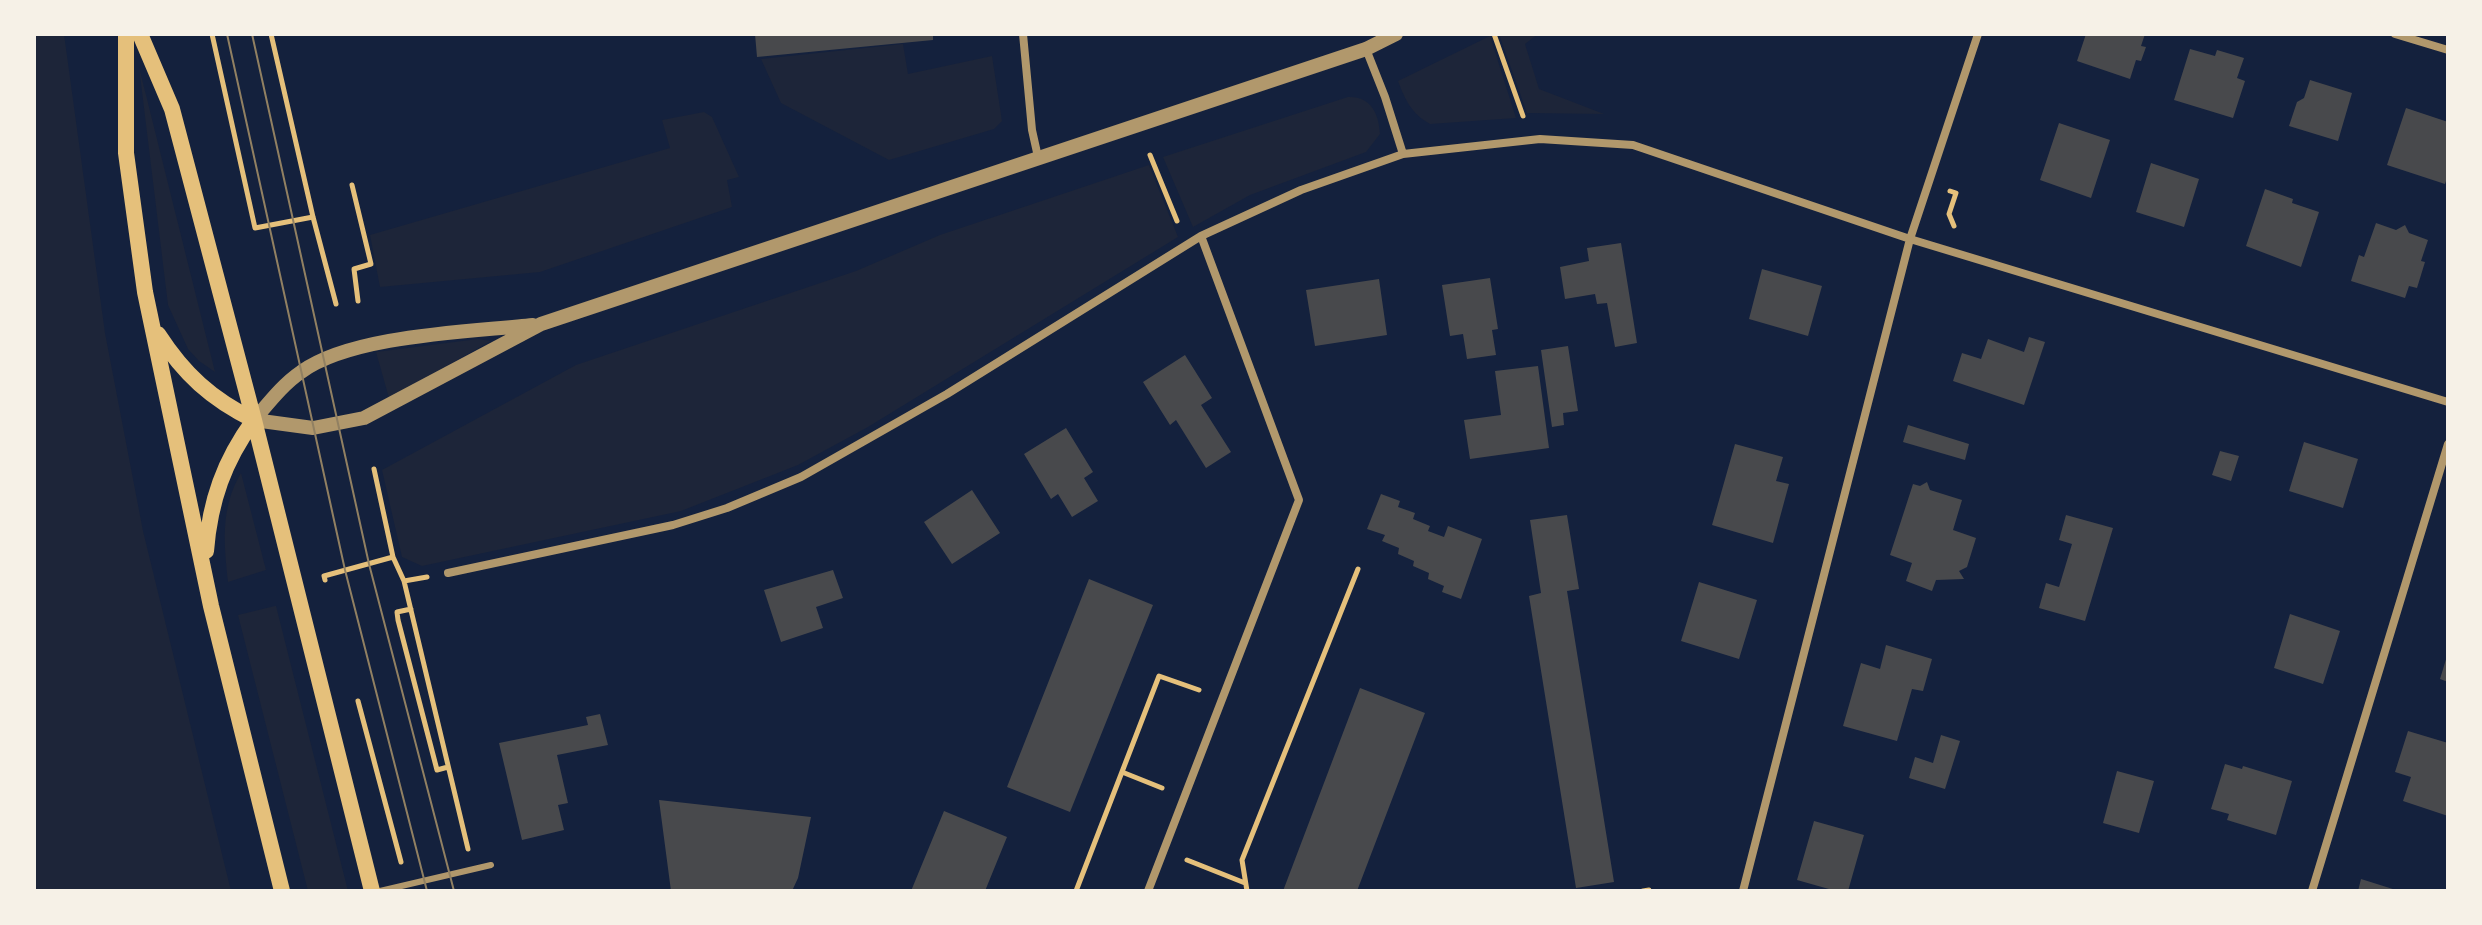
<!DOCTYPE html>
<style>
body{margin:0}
#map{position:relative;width:2482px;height:925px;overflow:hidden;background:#14213d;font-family:Figtree,sans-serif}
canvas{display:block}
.frame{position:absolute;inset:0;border:36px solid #f6f1e7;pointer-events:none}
</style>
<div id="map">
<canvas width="2482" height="925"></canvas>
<div class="frame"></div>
</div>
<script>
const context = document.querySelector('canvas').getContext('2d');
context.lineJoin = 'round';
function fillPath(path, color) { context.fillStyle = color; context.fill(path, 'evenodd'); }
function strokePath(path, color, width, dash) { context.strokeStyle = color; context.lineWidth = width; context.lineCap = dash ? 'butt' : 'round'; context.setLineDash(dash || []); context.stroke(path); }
fillPath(new Path2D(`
 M34,34H64L105,333L143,531L231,891H34Z
 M1499,34H1538L1525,44L1539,89L1604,114L1527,113Z
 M1490,36L1516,118L1430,124C1412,114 1405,100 1398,81Z
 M903,44L908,74L992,56L1002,121L994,129L889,160L781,103L761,59Z
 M139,67L215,372L199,361L188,349L168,305Z
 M1348,97C1371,96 1379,114 1380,134L1366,152L1250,195L1193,227L1163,157Z
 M704,112L712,117L739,177L727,180L732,207L540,272L380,287L370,235L670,148L662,120Z
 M1149,165L1178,237L868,427L798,465L681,511L422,566L402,557L382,470L576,365L856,271L940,235Z
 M478,339L491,341L389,398L376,352Z
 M241,473L266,570L228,582C224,544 220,508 241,473Z
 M275,606H276L348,891H308L238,615Z`), '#1d2539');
fillPath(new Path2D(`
 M755,34H933V40L757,57Z
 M2086,34H2145L2141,46L2146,47L2141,61L2136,60L2130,79L2077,61Z
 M2190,49L2215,56L2217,50L2244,58L2237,78L2245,81L2233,118L2174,100Z
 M2310,80L2352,93L2338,141L2289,126L2297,102L2304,98Z
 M2406,108L2448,122V175L2445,184L2387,165Z
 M2059,123L2110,140L2091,198L2040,180Z
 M2151,163L2199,179L2184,227L2136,212Z
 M2265,189L2293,199L2292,203L2319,212L2301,267L2246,246Z
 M2376,223L2396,230L2405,225L2409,233L2428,240L2421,261L2425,262L2417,288L2409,286L2405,298L2351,281L2359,255L2364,257Z
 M1621,243L1637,343L1615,347L1607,303L1597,304L1595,294L1565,299L1560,267L1589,261L1587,248Z
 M1762,269L1822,286L1808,336L1749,319Z
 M1490,278L1498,329L1492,330L1496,355L1467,359L1463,334L1450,336L1442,285Z
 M1379,279L1387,335L1315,346L1306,290Z
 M2029,337L2045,342L2024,405L1953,381L1962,353L1981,359L1988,339L2024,352Z
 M1568,346L1578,411L1563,413L1564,425L1552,427L1541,350Z
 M1185,355L1212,398L1201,405L1231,452L1206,468L1176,420L1170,425L1143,382Z
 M1538,366L1549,448L1470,459L1464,420L1501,415L1495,371Z
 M1908,425L1969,444L1965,460L1903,442Z
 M1066,428L1093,472L1084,478L1098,501L1072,517L1058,494L1051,499L1024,454Z
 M2304,442L2358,459L2343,508L2289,491Z
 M1735,444L1783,457L1776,481L1789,484L1773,543L1712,525Z
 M2220,451L2239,456L2231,481L2212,475Z
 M1927,482L1930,490L1962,500L1953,530L1976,538L1967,567L1959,571L1964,579L1936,580L1932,591L1906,581L1912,563L1890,555L1913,484L1920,486Z
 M972,490L1000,533L952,564L924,522Z
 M1381,494L1400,501L1398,507L1415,513L1413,519L1430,526L1428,531L1444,537L1448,526L1482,539L1461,599L1442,592L1444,586L1428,579L1429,573L1413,566L1414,561L1398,554L1399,548L1382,541L1385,535L1367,529Z
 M1567,515L1579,589L1567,591L1614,882L1576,888L1529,596L1541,593L1530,520Z
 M2066,515L2113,528L2085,621L2039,608L2046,583L2059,587L2072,544L2059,540Z
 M833,570L843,598L816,607L823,628L781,642L764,590Z
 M1089,579L1153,605L1070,812L1007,787Z
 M1699,582L1757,600L1739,659L1681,641Z
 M2290,614L2340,631L2323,684L2274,668Z
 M1886,645L1932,659L1923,691L1912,689L1897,741L1843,726L1861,663L1880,669Z
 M2447,656H2448V682L2440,679Z
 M1360,688L1425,713L1357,891H1283Z
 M600,714L608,745L557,755L568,803L558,805L564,830L522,840L499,743L588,725L586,717Z
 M2408,731L2448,743V816L2403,801L2411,777L2395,772Z
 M1941,735L1960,741L1945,789L1909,778L1915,757L1933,763Z
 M2225,764L2242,769L2243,766L2292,781L2276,835L2227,820L2229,814L2211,809Z
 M2117,771L2154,781L2139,833L2103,823Z
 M659,800L811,817L798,878L792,891H671Z
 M944,811L1007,837L985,891H911Z
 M1814,821L1864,835L1848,891H1836L1797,880Z
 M2361,879L2396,890V891H2358Z`), '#48494c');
strokePath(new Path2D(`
 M212,34L255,228L313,217
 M271,34L313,217L336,304
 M1494,34L1523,116
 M1150,155L1177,221
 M352,185L371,264L354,269L358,301
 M1950,191L1956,193L1949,214L1954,226
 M374,469L393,557L404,581L427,577
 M325,580L324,576L393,557
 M404,581L468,849
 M411,609L397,612L398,620L437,770L448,767
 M358,701L401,862
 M1122,772L1162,788
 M1187,860L1245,883
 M1076,891L1159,676L1199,690
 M1247,891L1242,860L1358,569
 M1643,891L1649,890`), '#e5c07b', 5);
strokePath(new Path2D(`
 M380,891L491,865`), '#b1986c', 6);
strokePath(new Path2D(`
 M1023,34L1032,130L1038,157
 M2395,34L2448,50
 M1366,49L1385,97L1403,154
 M448,573L673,525L727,508L801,477L947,394L1201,236L1301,190L1403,154L1540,139L1633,145L1910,239L2448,402
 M1148,891L1299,500L1201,236
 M1743,891L1910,239L1978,34
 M2312,891L2448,444`), '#b1986c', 8);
strokePath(new Path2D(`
 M254,420L313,428L364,418L541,324L1366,49L1396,34
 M254,420C268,404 282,385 301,372C352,335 469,332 533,325`), '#b1986c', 14);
strokePath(new Path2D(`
 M126,34V153L145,292L211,606L282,891
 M140,34L172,109L254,420L372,891
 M158,334C184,374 211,399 254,420
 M206,551C210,501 224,461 254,420`), '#e5c07b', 16);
strokePath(new Path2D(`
 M227,34L345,570L427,891
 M252,34L369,564L454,891`), '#918062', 2);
</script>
